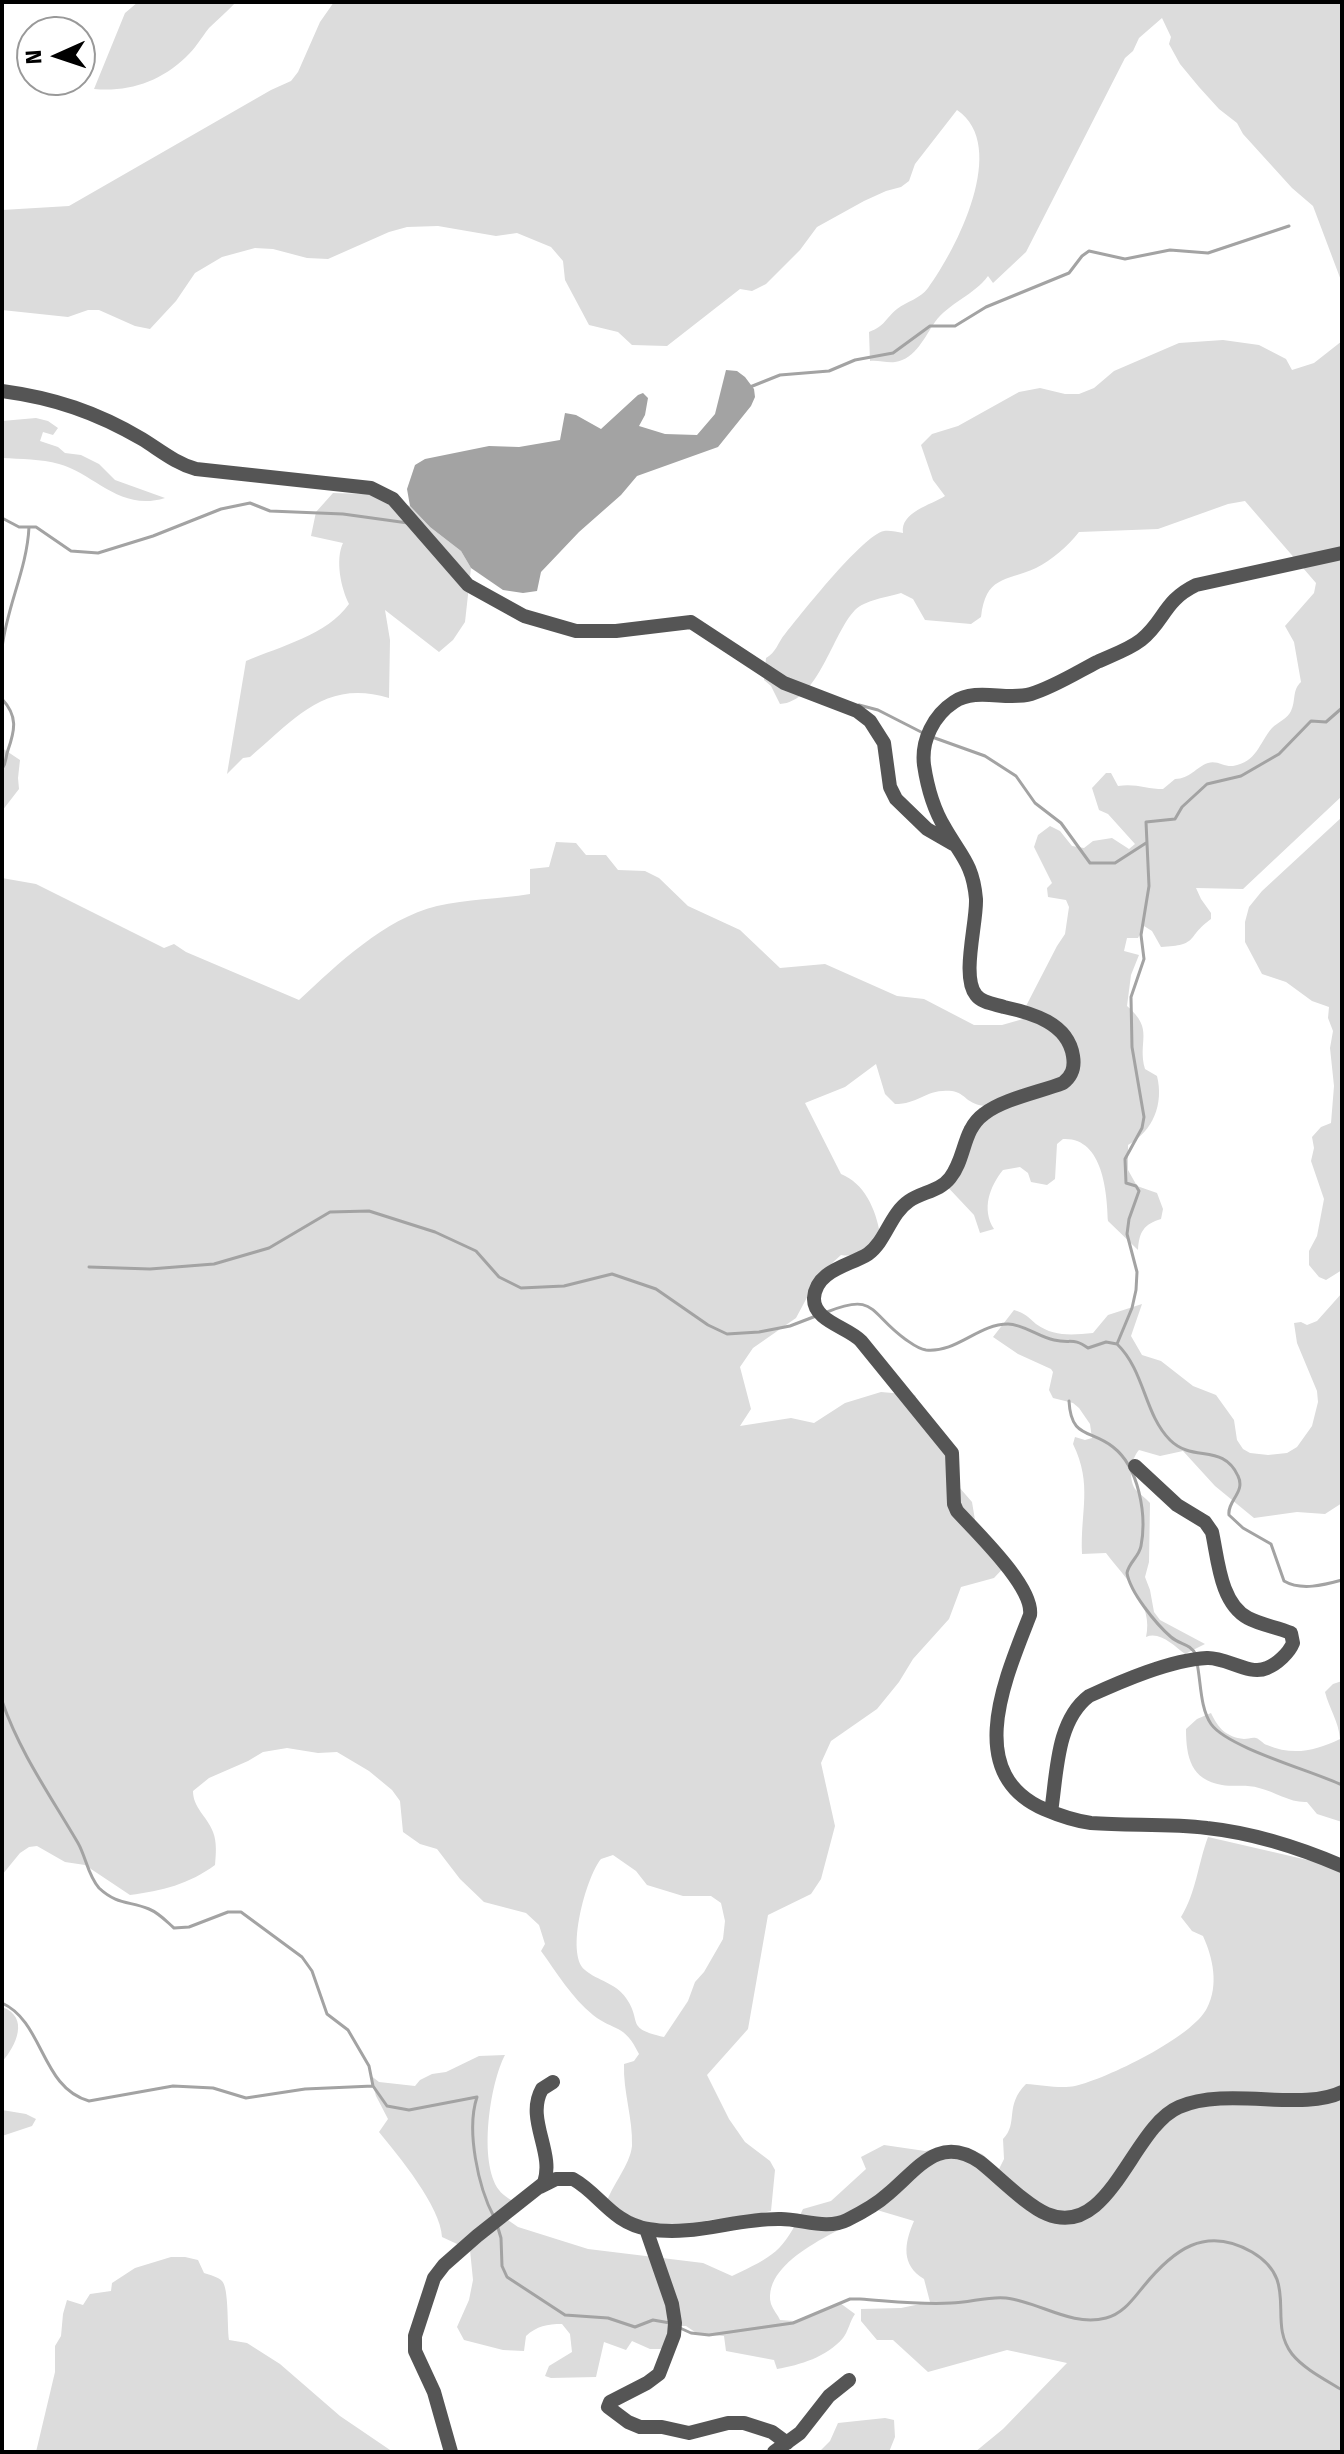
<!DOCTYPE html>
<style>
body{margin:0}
#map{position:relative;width:1344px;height:2454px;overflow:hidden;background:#fff;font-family:"Fira Sans",sans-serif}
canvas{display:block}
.frame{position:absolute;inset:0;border:4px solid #000;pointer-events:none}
.north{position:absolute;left:16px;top:16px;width:80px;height:80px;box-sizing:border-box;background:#fff;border:2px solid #999;border-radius:50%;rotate:267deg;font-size:22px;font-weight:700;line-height:32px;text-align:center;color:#000}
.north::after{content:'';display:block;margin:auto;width:28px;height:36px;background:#000;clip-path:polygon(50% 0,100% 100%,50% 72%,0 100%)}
</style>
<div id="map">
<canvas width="1344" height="2454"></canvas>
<div class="frame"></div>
<div class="north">N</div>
</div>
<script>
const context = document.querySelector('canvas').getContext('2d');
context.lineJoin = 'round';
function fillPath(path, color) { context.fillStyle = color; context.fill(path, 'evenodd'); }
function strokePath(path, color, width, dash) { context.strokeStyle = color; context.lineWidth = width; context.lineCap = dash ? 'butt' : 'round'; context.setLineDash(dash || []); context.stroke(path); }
fillPath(new Path2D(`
 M138,2H236C228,11 218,19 209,28C201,38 195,49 186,57C160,82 129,92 94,89L125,13Z
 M334,2H1342V283L1313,206L1292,188L1243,134L1237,123L1219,109L1199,87L1180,64L1169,44L1171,37L1162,18L1139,38L1133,51L1125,58L1026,252L993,283L988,276C974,295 949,303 935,322C925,336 916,359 895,362C887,363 878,360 870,361L869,332C885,326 885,319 897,309C907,301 920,299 928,288C956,250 1010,146 957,110L915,164L909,181L901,187L886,191L864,201L817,227L800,250L766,284L752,291L740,289L667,346L632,345L618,332L589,325L565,280L563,261L551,247L517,233L496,236L438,226L407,227L389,232L328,259L307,258L273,249L255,248L222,257L195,273L176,301L150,329L135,326L99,310H88L68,317L2,310V210L69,206L271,90L291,81L298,72L320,22Z
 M1223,340L1259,345L1286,359L1292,370L1314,363L1342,341V796L1243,889L1196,888L1201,899L1211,913V919C1185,938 1200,945 1161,947L1152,931L1144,926L1138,938H1127L1124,951L1139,955L1131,975L1127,1006C1155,1030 1137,1041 1145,1069L1157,1076C1164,1104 1153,1131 1128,1145V1170L1137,1186L1157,1193L1163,1209L1161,1219C1144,1224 1139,1232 1138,1250L1108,1221C1107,1192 1103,1137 1063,1139L1057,1144L1055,1179L1047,1185L1031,1182L1028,1173L1020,1167L1003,1170C990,1186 981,1209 994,1229L980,1233L974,1215L942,1181L964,1135V1126L969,1125L987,1106C966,1105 966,1093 952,1091C927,1088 919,1104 895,1104L885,1094L876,1064L845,1087L805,1103L841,1174C864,1183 876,1209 880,1234C869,1248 860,1258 841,1255L819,1275L796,1318L753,1348L740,1367L751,1409L740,1426L791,1418L814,1423L845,1403L881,1392L915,1395L920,1407L947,1436L959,1487L972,1502L976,1526L1008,1563L994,1578L961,1587L949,1619L913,1659L899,1682L877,1709L831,1741L821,1763L835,1826L821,1879L811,1894L768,1915L748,2029L707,2075L729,2119L745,2142L770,2161L775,2170L771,2211L737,2218L708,2220L695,2226L653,2223L636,2219L606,2204C612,2185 630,2165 632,2146C633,2118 623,2092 624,2064L634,2061L639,2054C624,2023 615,2032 593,2015C572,1998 557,1973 541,1951L545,1944L539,1925L526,1913L484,1902L460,1879L437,1849L420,1844L403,1832L400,1801L392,1790L369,1771L337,1752L318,1753L287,1748L263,1752L248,1761L209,1778L193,1791C193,1808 207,1816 213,1832C217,1842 216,1854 215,1865C189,1884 162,1891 130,1895L85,1865L65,1862L37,1846L29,1847L20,1853L2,1875V878L36,884L164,948L174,944L186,952L299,1000C338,964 384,919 437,906C467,899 499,899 530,894V869L549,867L556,842L576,843L586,855H606L618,870L645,871L659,878L688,906L740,930L780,968L825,964L897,996L924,999L974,1025H1002L1023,1019L1025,1008L1057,946L1065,934L1069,907L1066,900L1048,897L1047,888L1052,883L1034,847L1038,835L1050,826L1060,831L1072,846L1084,848L1093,841L1112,838L1129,849L1135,844L1108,814L1099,810L1092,788L1106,773H1111L1118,786C1135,783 1147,789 1163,789L1175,779C1190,779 1196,767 1208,763C1217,760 1224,767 1233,766C1257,762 1259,743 1272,728C1277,723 1288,718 1291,711C1296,701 1292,690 1301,682L1294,642L1285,626L1314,593L1316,583L1245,501L1228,504L1158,529L1079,532C1068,546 1052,560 1036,568C1004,582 986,576 981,617L971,624L925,620L913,599L901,593C888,597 865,600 855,610C832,634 818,702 780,704L771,686L764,680L766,658C776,653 778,642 785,634C801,614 863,535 884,531C889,530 897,532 903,533C900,512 931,505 945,496L933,480L921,445L932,434L958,426L1019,392L1040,388L1065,394H1079L1094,388L1114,371L1179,343ZM613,1855L636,1871L647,1885L683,1896H711L721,1903L725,1921L723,1939L704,1972L695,1982L688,2001L664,2037C624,2028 643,2022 626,1998C616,1983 598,1981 585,1970C565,1954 586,1877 601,1859Z
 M36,418L48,421L58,428L53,435L43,432L40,441L58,447L65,453L81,455L99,464L115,480L165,498C120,512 95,474 59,464C41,459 21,459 2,458V421Z
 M333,493L368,494L410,506L430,527L461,551L471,568L465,622L453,640L439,652L385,610L390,640L389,698C325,679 295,719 250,757L243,758L227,774L246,661C281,646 327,635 349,604C341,588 335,560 343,543L311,536L316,512Z
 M2,748L20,760L18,778L19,789L2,811Z
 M1342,817V1270L1326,1280L1319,1277L1309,1265V1251L1317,1236L1324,1199L1311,1161L1314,1148L1312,1137L1321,1127L1331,1123L1334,1086L1330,1048L1333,1031L1328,1018L1329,1007L1312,1001L1286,982L1262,974L1245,942V922L1249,907L1262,891Z
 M1342,1293V1503L1325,1514L1297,1512L1254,1518L1215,1486L1183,1451L1160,1456L1139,1450C1131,1459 1128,1477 1135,1489C1139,1494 1146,1498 1150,1503L1149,1562L1145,1577L1150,1590L1154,1612L1160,1620L1205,1644L1185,1654C1174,1646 1160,1631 1146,1637C1154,1604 1125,1578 1106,1553L1082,1554C1080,1511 1093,1485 1073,1444L1075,1437L1085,1440L1092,1438L1090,1424L1079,1408L1073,1403L1053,1398L1049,1390L1053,1372L1051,1369L1018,1354L993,1337L1014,1310C1025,1313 1028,1317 1036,1324C1054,1337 1072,1335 1093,1333L1108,1315L1142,1304L1131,1336L1142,1355L1161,1361L1193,1386L1216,1395L1234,1420L1237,1440L1243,1449L1250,1453L1268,1455L1287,1453L1297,1447L1312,1426L1318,1402L1317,1391L1297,1343L1294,1323L1301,1322L1307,1325L1317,1321Z
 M1342,1681V1822L1317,1814L1307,1802C1290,1803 1276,1792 1259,1788C1247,1784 1235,1787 1222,1785C1191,1780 1186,1757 1186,1729L1197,1719L1211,1713C1218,1728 1226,1737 1244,1739C1248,1739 1252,1737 1256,1738C1260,1739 1263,1744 1267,1745C1293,1756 1315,1751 1340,1739C1339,1722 1329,1708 1325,1692L1333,1684Z
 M1208,1837L1312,1861L1342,1872V2110L1340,2113L1342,2115V2452H975L1003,2429L1067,2363L1007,2350L928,2372L893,2340H877L861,2321V2309L901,2308L930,2302L924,2279C901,2265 904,2244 914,2221L877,2210C848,2228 761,2258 771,2304C773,2310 778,2315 780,2320L795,2321L840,2303L855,2314C850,2321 848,2332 843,2338C827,2357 800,2365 777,2369L774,2360L726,2351L724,2336L698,2334L686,2326H675L665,2349H650L632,2341L626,2350L604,2342L596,2377L551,2378L545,2376L549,2366L572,2352L570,2334L562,2324C547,2324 537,2326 526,2336L524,2351L503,2350L464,2340L457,2327L469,2300L473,2280L470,2250L442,2237C441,2207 398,2155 379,2132L388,2119L376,2096L370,2075L379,2082L415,2086L420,2080L432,2074L446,2072L479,2056L505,2055C490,2083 478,2162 499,2190C503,2196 513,2201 519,2205L505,2218L518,2227L588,2249L703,2263L732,2276C774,2256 783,2252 803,2209L831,2201L866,2169L861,2157L884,2145L925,2151L956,2145L982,2154L999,2169L1004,2159L1003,2139C1019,2123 1004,2106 1026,2084C1041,2085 1061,2089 1075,2086C1106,2079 1193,2037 1207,2008C1219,1985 1213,1958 1203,1936L1192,1931L1181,1917C1196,1893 1198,1864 1208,1837Z
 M2,2007C30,2017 16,2046 2,2062Z
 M2,2110L26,2114L36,2119L32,2126L2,2136Z
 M171,2257H185L198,2260L204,2273C210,2275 218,2277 222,2281C229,2288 227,2327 229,2340L247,2343L280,2364L340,2416L393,2452H36L55,2372V2346L61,2336L63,2314L67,2300L83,2305L90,2294L111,2291L112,2283L135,2268Z
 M885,2418L894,2420L895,2437L889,2452H819L830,2441L838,2423Z`), '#dcdcdc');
fillPath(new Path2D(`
 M726,370L737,371L745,377L754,389L755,397L751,406L718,447L637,476L621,495L579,532L541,572L537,591L523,593L503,590L471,568L461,551L430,527L410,506L407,489L415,465L425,459L489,446L519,447L560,440L565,413L576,415L601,429L638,395L643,393L648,398L645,415L639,426L665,434L697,435L715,414Z`), '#a3a3a3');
strokePath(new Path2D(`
 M750,387L780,375L829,371L855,360L893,353L930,326H955L986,307L1069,273L1082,256L1089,251L1125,259L1170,250L1208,253L1289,226
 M2,518L19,527H36L71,551L98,553L153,536L221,509L250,503L270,511L343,514L408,523
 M2,648C7,606 27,569 29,527
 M2,699C18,716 15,730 8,750C5,758 7,762 2,769
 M859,705L878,710L925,734
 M932,737L985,756L1016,776L1035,803L1061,823L1090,863H1115L1146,843
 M89,1267L150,1269L214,1264L269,1248L330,1212L369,1211L435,1232L476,1251L499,1277L521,1288L564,1286L612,1274L656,1289L708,1325L727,1334L759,1332L790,1326L816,1316
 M827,1312C876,1292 869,1313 905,1339C911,1343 918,1349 926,1350C957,1353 978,1324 1008,1324C1023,1324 1039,1337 1054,1340C1071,1344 1073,1337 1088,1348L1106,1342L1117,1344
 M1117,1344L1132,1308L1136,1290L1137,1272L1127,1234L1129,1219L1139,1191L1136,1186L1126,1183L1125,1159L1142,1128L1144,1117L1132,1047L1131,997L1144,959L1141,935L1149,886L1146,822L1175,819L1182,807L1207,784L1241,776L1279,754L1311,721L1326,722L1342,708
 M1117,1344C1145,1371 1144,1414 1170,1440C1193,1463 1223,1443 1238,1476C1246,1492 1227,1501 1229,1515L1243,1528L1271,1544L1284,1581C1301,1591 1324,1585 1342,1580
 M1069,1401C1071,1439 1090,1429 1113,1447C1139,1467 1147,1515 1141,1546C1139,1557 1129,1562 1127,1573C1130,1592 1156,1624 1171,1637C1180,1645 1190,1643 1196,1655
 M1197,1663C1201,1682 1200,1708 1211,1724C1228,1748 1313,1771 1342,1785
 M2,1701C20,1753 50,1795 78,1843C86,1857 88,1876 99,1888C117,1905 130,1901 149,1909C159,1913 166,1921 174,1928L189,1927L228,1912H241L302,1957L312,1971L327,2014L348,2030L369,2066L373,2086L387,2106L409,2110L477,2097C466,2130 478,2187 494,2217
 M2,2003C44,2022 41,2088 89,2101L173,2086L213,2088L246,2098L305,2089L373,2086
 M498,2228L501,2238L502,2266L507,2277L565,2315L608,2318L635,2327L653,2320L670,2323
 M680,2328L691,2333L709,2335L793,2323L850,2299H860C890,2301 921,2305 951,2303C969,2303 988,2296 1006,2298C1040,2302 1071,2327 1106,2318C1123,2314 1133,2299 1143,2287C1173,2250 1205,2225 1252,2252C1301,2281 1266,2320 1292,2354C1304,2369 1326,2380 1342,2390`), '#a3a3a3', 3);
strokePath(new Path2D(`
 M2,391C54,398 96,412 142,439C160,450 175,463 196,469L371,488L393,499L468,585L524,616L576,631H616L691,622L784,683L857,711L870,721L884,743L890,787L896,799L927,829L953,844
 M1342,553L1196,585C1163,601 1165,621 1141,640C1128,650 1112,655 1097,662C1076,673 1054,687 1031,694C1007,701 976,687 954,702C934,715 921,740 924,765C927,785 934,810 945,828C961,856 973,864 976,899C977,923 961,977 976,995C982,1003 994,1004 1004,1007C1032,1013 1068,1023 1073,1056C1075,1068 1072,1076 1063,1083C1040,1092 1003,1099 984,1114C962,1130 966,1158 950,1178C940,1191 922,1192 909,1201C890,1214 886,1241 868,1254C849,1266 816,1270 814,1298C813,1321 848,1327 861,1341L952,1453L954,1504L957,1511C976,1532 1034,1587 1030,1615C1006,1677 962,1773 1044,1809C1058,1815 1076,1821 1091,1823C1130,1826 1169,1823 1207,1828C1253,1833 1300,1848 1342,1866
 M1051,1812C1057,1774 1056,1721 1089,1696C1122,1681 1170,1660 1207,1658C1226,1657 1249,1676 1267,1668C1277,1664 1289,1653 1293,1643L1291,1633C1277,1627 1261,1625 1248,1618C1220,1603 1218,1559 1212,1532L1205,1522L1177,1505L1135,1466
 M540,2187L556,2179H573C600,2194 612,2223 648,2229C694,2237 735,2218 781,2219C802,2219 827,2230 847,2220C861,2213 876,2205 888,2194C918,2169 939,2134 980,2162C998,2176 1027,2206 1047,2214C1110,2240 1132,2127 1179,2107C1228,2086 1302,2112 1342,2092
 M646,2229L672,2304L675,2323L674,2335L659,2374L647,2383L610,2402L608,2407L628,2422L640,2427H662L689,2433L728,2423H744L772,2432L787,2443
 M451,2452L434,2392L415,2351V2336L434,2278L444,2265L477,2236L544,2183C555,2152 525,2119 542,2089L553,2082
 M774,2452L800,2433L829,2396L849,2380`), '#555', 14);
</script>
